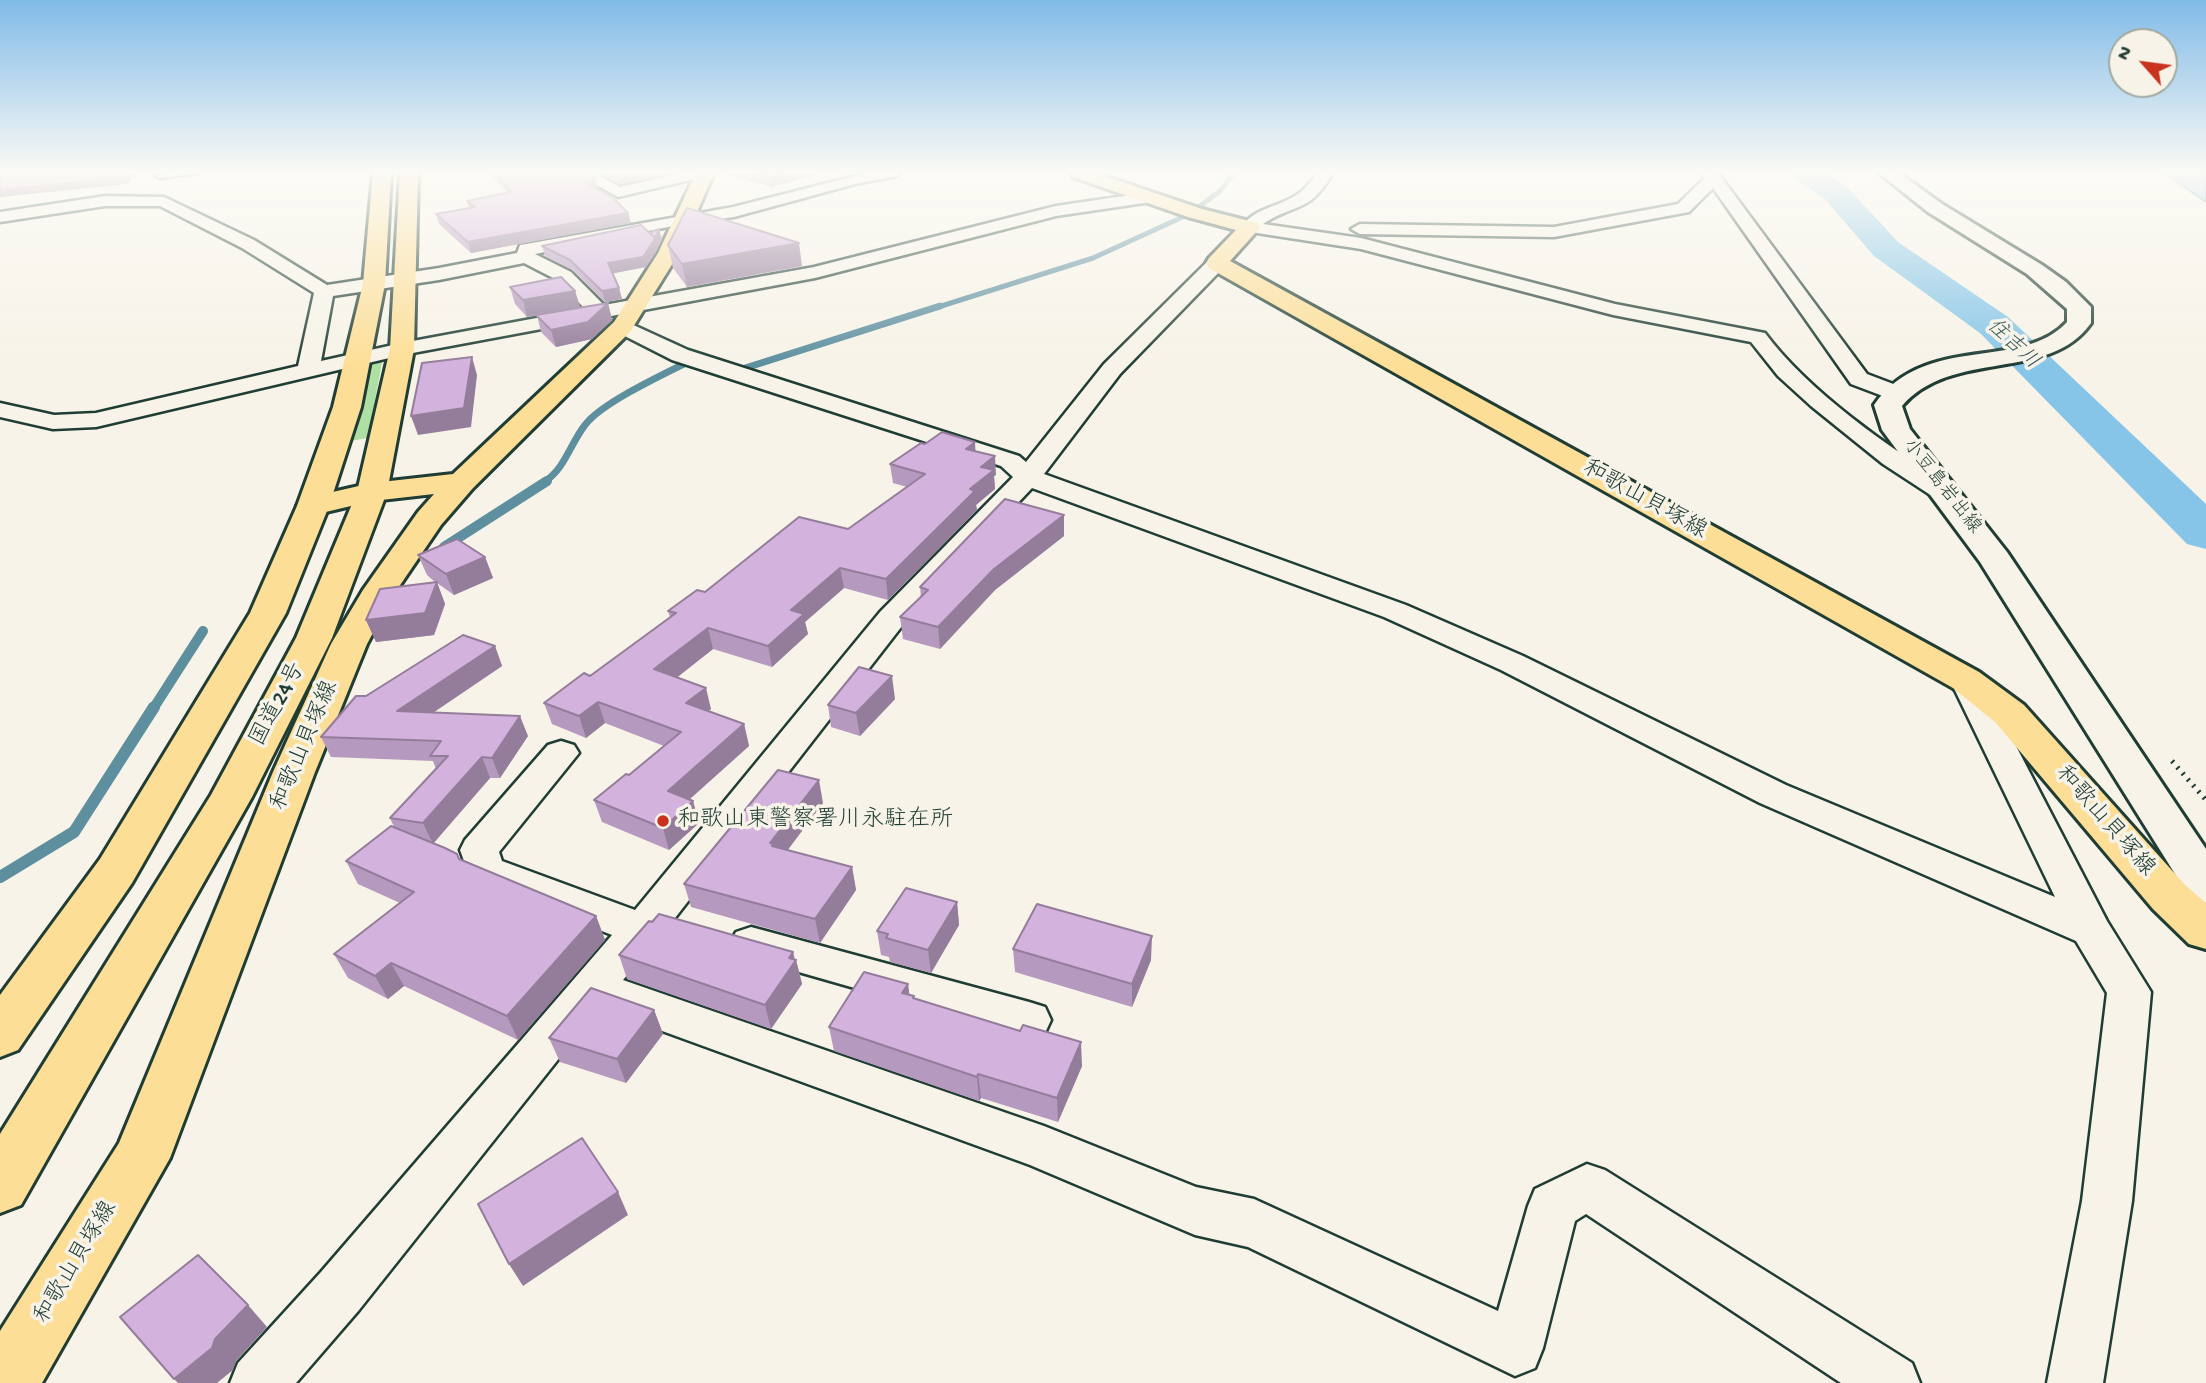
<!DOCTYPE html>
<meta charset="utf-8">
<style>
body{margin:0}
#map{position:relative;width:2206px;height:1383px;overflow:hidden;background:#f7f3e8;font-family:"Gochi Hand",sans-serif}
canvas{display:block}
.north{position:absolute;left:2108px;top:28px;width:70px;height:70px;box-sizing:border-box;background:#f7f3e8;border:2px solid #a1aaa0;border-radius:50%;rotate:298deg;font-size:19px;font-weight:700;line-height:28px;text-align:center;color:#1f3d34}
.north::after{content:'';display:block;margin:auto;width:24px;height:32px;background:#c8321e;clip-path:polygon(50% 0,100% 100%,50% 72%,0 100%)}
</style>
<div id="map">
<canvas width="2206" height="1383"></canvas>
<div class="north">N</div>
</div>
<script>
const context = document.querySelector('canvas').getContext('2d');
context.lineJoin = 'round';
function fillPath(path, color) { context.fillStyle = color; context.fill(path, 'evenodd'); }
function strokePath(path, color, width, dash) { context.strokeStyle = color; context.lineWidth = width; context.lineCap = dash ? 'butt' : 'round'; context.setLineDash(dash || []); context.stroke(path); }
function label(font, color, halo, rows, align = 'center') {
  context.font = font + ' "Gochi Hand","Klee One",sans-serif'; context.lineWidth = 7; context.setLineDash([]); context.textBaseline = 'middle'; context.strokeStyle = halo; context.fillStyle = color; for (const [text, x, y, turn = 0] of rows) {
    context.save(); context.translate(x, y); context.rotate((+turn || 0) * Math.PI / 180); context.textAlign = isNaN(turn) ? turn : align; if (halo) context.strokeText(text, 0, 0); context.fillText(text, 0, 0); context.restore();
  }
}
fillPath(new Path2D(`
 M383,357L368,438L350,441L373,358Z`), '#ade0a2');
const water = new Path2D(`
 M2164,173H2206V202Z`);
fillPath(water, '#86c5e7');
strokePath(water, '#5d8f9f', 2);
strokePath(new Path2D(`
 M1196,209L1220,191L1234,173
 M935,308L1093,258L1187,215`), '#5d8f9f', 5);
strokePath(new Path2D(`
 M733,368L739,370L940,306
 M544,482C565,469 570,444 585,425C602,402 670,371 698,357`), '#5d8f9f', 7);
strokePath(new Path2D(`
 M444,547L547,481
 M153,709L203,631`), '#5d8f9f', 10);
strokePath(new Path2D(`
 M0,877L74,832L154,707`), '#5d8f9f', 12);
fillPath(new Path2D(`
 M1791,173H1826L1847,187L1898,242L2008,317L2206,504V549L2187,544L1980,333L1874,256L1825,199L1796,179Z`), '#86c5e7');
const lane = new Path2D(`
 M198,173L160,178L156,176L170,173Z`);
const street = new Path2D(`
 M575,173H594L620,187L682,173H710L707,176L618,197Z
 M867,173H900L897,176L855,184L734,217L683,224L535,254L571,272L604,305L814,267L1056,206L1151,192L1159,197L1151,202L1056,216L815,278L402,355L96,427L53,429L0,417V403L54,415L96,413L298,366L314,293L242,248L160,206H105L0,222V212L105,196L164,197L254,240L327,285L439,268L517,253L520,245L526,244L733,207ZM524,263L557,280L585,309L402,343L321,361L333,296L439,280Z
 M1317,173H1333C1308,215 1296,202 1263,224L1361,238L1615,304L1765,333C1807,390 1892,451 1953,486L1957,492L1953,498L1944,500L1935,498L1883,464L1811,406L1778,376L1751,342L1613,315L1361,249L1244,231L1241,227C1262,199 1293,212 1317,173Z
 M1702,173H1718L1867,374L1904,388L1908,393L1904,398H1888L1851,384L1713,188L1689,212L1554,237L1360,234L1351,229L1360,224L1554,227L1678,204L1705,178Z
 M1217,257L1226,263L1224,267L1120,374L1044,474L1406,605L1523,656L1786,785L2055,897L1950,680L1954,673L1966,670L1978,673L2107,921L2151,992L2132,1201L2103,1383H2047L2082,1201L2107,993L2076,941L1760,803L1501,670L1384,617L1032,488L902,626L668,927L623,980L1044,1126L1196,1187L1254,1199L1498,1311L1528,1206L1535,1189L1587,1164L1605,1170L1912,1363L1920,1383H1841L1586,1214L1575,1221L1543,1348L1535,1368L1515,1376L1248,1247L1195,1235L1030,1165L599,1008L359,1310L296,1383H230L238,1363L321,1272L612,935L471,880L460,850L465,840L548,745L561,741L574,745L579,753L499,852L502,861L635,910L880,612L1013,477L1001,466L672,360L615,331L612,327L615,323H629L688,350L1019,456L1026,462L1104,364L1210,259Z
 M751,927L1029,1002L1045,1007L1051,1020L1045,1033L1029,1038L736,954L730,943L736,932Z`);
const secondary = new Path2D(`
 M1879,173H1899L1942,204L2042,265L2066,282L2091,307V323C2049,383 1952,348 1902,406L1910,429L2007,552L2206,849V903L2190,898L1980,562L1882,430L1874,405C1925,332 2021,372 2067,322V309L2027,274L1928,212Z`);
const primary = new Path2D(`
 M696,173H714L679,253L630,332L473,488L441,525L392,597L367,644L315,772L170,1158L42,1383H0V1331L119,1143L273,772L331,644L363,590L418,512L434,494L372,501L313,515L302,513L297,506L302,499L372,483L453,474L614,322L658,253Z
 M1070,173H1096L1202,209L1257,223L1260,227L1257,231L1230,261L1979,672L2024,705L2185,885L2206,903V949L2189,944L2153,909L1996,723L1953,688L1209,268L1206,263L1209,258L1236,230L1188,217L1073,177Z`);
const highway = new Path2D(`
 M373,173H391L385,284L361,407L329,506L286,613L132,883L18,1050L0,1057V995L100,859L250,613L297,506L333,407L363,284Z
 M400,173H418L414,349L387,492L332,638L252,797L21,1205L0,1213V1134L211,795L296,638L357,492L390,349Z`);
strokePath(lane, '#1f3d34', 5);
strokePath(street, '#1f3d34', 5);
strokePath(secondary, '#1f3d34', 6);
strokePath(primary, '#1f3d34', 6);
strokePath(highway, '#1f3d34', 6);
strokePath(new Path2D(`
 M2172,761L2206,800`), '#1f3d34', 5, [2, 6]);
fillPath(lane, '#f7f3e8');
fillPath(street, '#f7f3e8');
fillPath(secondary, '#f7f3e8');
fillPath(primary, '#fcde96');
fillPath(highway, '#fcde96');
fillPath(new Path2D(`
 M489,173H584L598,189H597L628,213L631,223L471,253L439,224L436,214L469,208L467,201L507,193Z
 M599,173H676L620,184Z
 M722,173H822L771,187Z
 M651,234L662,239L656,252L646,267L612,273L619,288L622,299L605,302L573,270L545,256L542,246Z
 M668,245L802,266L687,287L673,268Z
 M510,287L575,291L580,307L608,303L612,320L592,339L556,347L541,332L537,315L527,317L515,304Z
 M975,451L996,475L994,476L995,489L976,505L977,510L888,600L844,588L805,622L808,634L772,667L713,649L677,677L711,709L708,711L744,724L749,746L690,799L693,801L699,823L669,850L602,822L594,800L629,775L664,746L605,723L586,738L552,724L544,703L590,676L670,617L668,611L705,592L848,529L907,487L893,483L890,464Z
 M1064,515V536L995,590L940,649L903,639L900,617L921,597L920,587Z
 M418,555L485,557L493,578L454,595L437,583L445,604L434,635L376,642L366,620L436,583L427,575Z
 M495,646L502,666L434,712L528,736L500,778H490L433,843L459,859L596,916L605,940L518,1040L404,986L388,999L348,978L334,954L400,903L358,884L346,861L394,827L390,818L436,769L433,761L331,757L321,737L366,696Z
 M895,699L860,736L831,727L828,705Z
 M823,803L787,850L852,867L856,890L820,943L691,907L684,884Z
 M957,902L959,925L931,973L890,962L889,957L881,955L877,931Z
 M1013,949L1151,960L1132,1007L1015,972Z
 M793,952L795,960H796L802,984L771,1029L627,979L619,955Z
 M908,984L909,995L914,996V998L1082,1066L1058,1122L981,1098L979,1101L834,1051L829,1027Z
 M654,1010L663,1034L626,1083L560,1062L549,1038Z`), '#b599be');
fillPath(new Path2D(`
 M128,173H136L128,184L0,197V190Z
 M627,173H676L620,184L618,175Z
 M786,173H822L771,187L770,177Z
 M596,179L598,189L586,191L584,182Z
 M628,213L631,223L471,253L468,242Z
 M659,229L662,239L656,252L646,267L610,274L608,263Z
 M799,243L802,266L687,287L682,264Z
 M619,288L622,299L605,302L602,291Z
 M575,291L580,307L527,317L523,300Z
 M608,303L612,320L592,339L556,347L551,330Z
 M472,357L477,375L471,427L418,435L411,416Z
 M975,442L976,461L966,449Z
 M995,456L996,475L994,476L995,489L976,505L977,510L888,600L886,579L970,489L981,467Z
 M1064,515V536L995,590L940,649L938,627L994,569Z
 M485,557L493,578L454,595L446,574Z
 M840,568L844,588L805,622L808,634L772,667L768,646L791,610Z
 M437,582L445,604L434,635L376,642L366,620Z
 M708,628L713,649L660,691L654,669Z
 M495,646L502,666L406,731L397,711Z
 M892,676L895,699L860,736L856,713Z
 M706,688L711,709L692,725L686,703Z
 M598,702L605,723L586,738L579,716Z
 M520,716L528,736L500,778L492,758Z
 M744,724L749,746L674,813L668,791Z
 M482,757L490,778L433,844L423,823Z
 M819,780L823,803L778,863L770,843Z
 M693,801L699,823L669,850L663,828Z
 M852,867L856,890L820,943L815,919Z
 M957,902L959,925L931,973L928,950Z
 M596,916L605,940L518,1040L507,1016Z
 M1152,936L1151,960L1132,1007V984Z
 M793,952L795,962L796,960L802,984L771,1029L765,1005L789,958Z
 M391,963L404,986L388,999L375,976Z
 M908,984L911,1007L902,993Z
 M654,1010L663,1034L626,1083L617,1059Z
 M1081,1042L1082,1066L1058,1122L1057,1098Z
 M978,1074L981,1098L979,1101L977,1077Z
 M618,1192L628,1215L523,1286L509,1264Z
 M248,1305L267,1327L236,1361L233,1370L217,1383H178L174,1379L215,1339Z`), '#947d9b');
const building = new Path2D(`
 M0,173H128L125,177L0,190Z
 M495,173H584L596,179L584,182L613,198L628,213L468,242L436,214L475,207L467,201L511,192Z
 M754,173H786L770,177Z
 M687,208L799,243L682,264L668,245Z
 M641,225L655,238L650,233L659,229L653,242L643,257L608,263L619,288L602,291L570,260L542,246Z
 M561,277L575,291L523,300L510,287Z
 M608,303L588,322L551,330L536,315Z
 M472,357L464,408L411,416L422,363Z
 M942,432L975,442L966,449L995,456L981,467L994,470L970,489L975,491L886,579L840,568L791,610L804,614L768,646L708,628L654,669L706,688L686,703L744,724L668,791L693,801L663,828L594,800L626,774L629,775L681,732L598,702L579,716L544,703L584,673L590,676L676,613L668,611L697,590L705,592L799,517L848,529L925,474L890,464L921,443L925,444Z
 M1005,499L1064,515L994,569L938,627L900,617L928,590L920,587Z
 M457,539L485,557L446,574L418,555Z
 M437,582L425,613L366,620L380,589Z
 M463,635L495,646L397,711L520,716L492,758L482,757L423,823L390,818L448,756H430L441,741L321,737L356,696H366Z
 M859,667L892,676L856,713L828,705Z
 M778,770L819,780L770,843L774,844L772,846L852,867L815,919L684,884Z
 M391,826L445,848L457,854L459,859L596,916L507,1016L391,963L375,976L334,954L414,892L346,861Z
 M906,888L957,902L928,950L886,938L888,934L877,931Z
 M1037,904L1152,936L1132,984L1013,949Z
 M659,914L793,952L789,958L796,960L765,1005L619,955L649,921L652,922Z
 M864,972L908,984L902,993L914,996L913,998L1020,1031L1023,1025L1081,1042L1057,1098L978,1074L977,1077L829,1027Z
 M591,988L654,1010L617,1059L549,1038Z
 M582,1138L618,1192L509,1264L478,1204Z
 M198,1255L248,1305L215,1339L212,1348L174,1379L120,1317Z`);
fillPath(building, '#d3b2dd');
strokePath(building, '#947d9b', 2);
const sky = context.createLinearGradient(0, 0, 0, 366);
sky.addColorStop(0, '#81bbe8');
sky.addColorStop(0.47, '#fbfaf5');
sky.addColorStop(1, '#fbfaf500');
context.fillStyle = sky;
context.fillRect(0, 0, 2206, 366);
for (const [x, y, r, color] of [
 [663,821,7,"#c8321e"]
]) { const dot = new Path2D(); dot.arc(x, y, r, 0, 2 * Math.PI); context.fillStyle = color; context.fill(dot); strokePath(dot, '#f7f3e8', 2.5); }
label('19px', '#1f3d34', '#f7f3e8', [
 ["小豆島岩出線",1941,487,52]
]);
label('italic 21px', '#345858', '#f7f3e8', [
 ["住吉川",2012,345,43]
]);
label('23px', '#1f3d34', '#f7f3e8', [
 ["和歌山貝塚線",1644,501,29],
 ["国道24号",279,705,-62],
 ["和歌山貝塚線",306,746,-67],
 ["和歌山貝塚線",2104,822,49],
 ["和歌山貝塚線",77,1263,-59]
]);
label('23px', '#1f3d34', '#f7f3e8', [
 ["和歌山東警察署川永駐在所",677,821]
], 'left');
</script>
